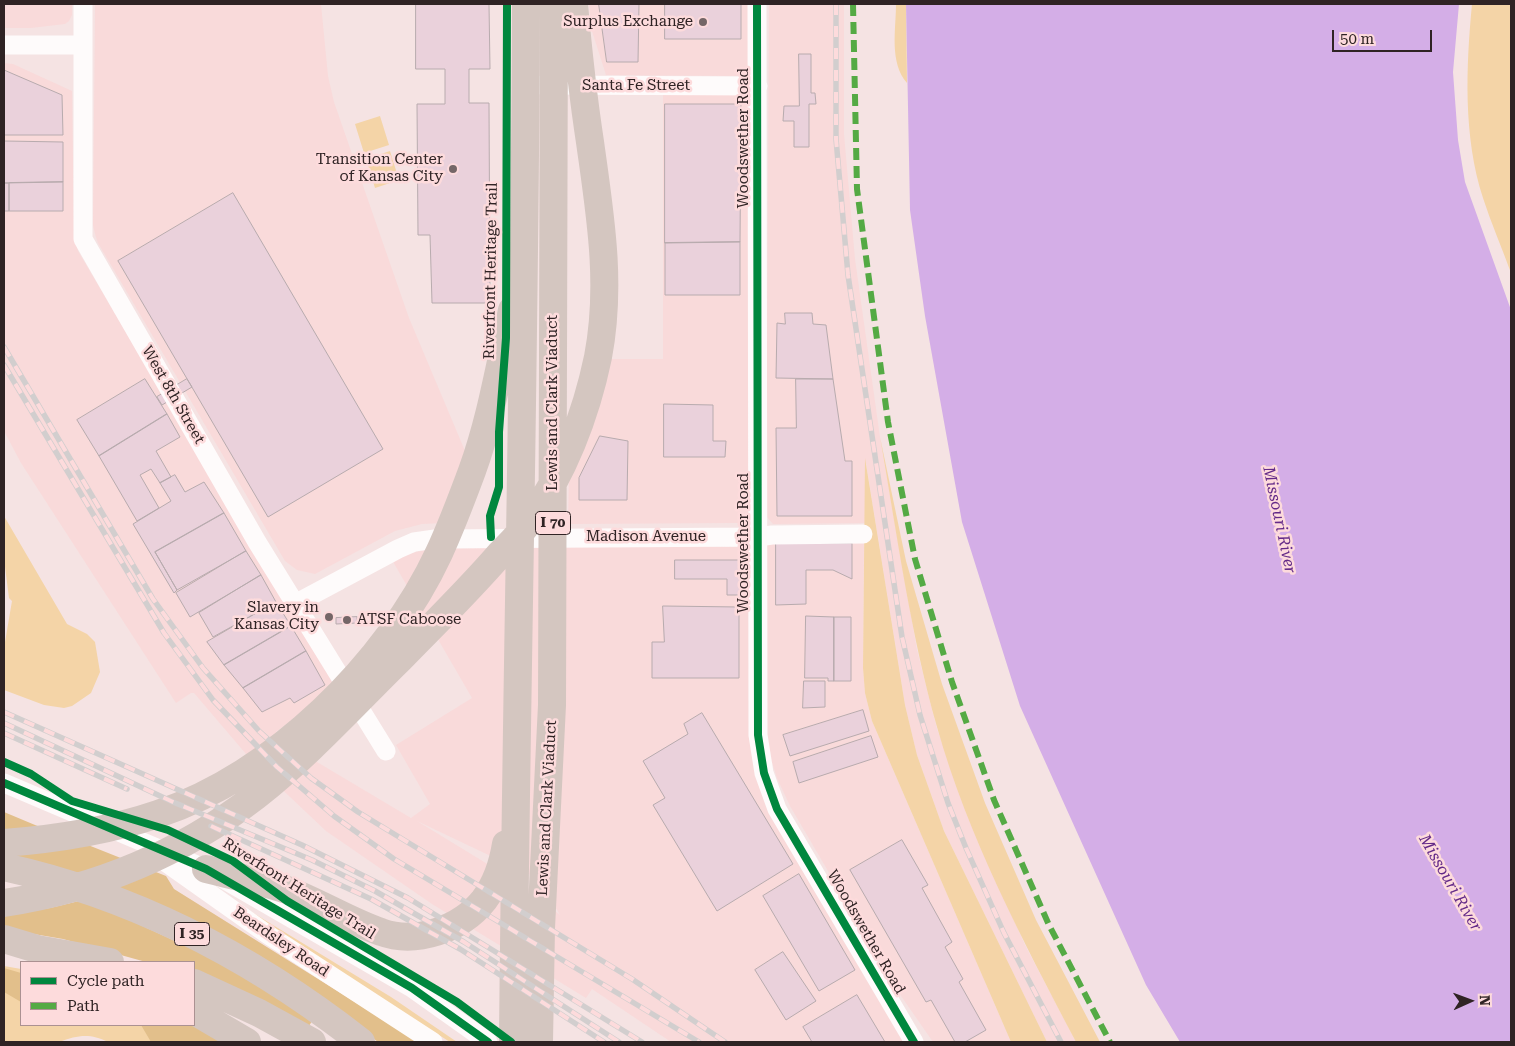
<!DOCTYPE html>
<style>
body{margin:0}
#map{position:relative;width:1515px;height:1046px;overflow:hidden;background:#f5e3e3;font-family:"Roboto Serif",serif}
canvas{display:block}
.frame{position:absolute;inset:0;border:5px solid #2f2324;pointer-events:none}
.legend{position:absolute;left:20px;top:961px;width:175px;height:65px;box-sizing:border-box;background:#fddbdc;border:1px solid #ab9192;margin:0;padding:6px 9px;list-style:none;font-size:15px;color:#2f2324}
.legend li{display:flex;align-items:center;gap:10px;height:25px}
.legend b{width:25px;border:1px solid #ab9192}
.north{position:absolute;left:1445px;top:976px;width:50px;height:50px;-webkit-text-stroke:4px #fddbdc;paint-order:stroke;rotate:88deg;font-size:14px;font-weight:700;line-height:20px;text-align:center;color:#2f2324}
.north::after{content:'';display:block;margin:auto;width:18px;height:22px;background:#2f2324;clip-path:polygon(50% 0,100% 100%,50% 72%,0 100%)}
.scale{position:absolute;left:1332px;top:30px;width:100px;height:22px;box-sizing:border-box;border:2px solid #2f2324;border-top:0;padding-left:6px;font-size:15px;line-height:18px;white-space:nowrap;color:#2f2324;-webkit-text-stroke:4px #fddbdc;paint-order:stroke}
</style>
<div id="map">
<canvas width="1515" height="1046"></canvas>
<div class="frame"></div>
<ul class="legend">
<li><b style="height:6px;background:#00873e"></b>Cycle path</li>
<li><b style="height:6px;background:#54aa44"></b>Path</li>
</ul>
<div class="north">N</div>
<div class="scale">50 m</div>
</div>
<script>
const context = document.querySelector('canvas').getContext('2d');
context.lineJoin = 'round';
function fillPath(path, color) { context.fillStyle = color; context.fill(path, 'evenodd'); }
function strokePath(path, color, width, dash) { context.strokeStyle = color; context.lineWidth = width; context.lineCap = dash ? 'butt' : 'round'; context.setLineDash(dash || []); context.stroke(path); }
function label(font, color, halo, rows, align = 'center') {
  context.font = font + ' "Roboto Serif",serif'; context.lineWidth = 5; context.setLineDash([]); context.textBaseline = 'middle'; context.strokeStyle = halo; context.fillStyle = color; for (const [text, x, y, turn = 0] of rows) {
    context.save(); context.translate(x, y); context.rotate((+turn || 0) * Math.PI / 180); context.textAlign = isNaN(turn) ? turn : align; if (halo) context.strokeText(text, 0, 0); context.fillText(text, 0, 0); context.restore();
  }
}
fillPath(new Path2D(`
 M4,4H72V15L69,21L65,24L31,28H4Z
 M95,4H321L328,76L334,102L409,318L468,458L443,523L422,524L395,531L315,574L297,570L285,561L98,243L95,234L93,225Z
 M589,4H750L749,70L745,75L741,76L606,75L591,28Z
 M769,4H844V134L855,259L880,437L917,650L937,729L977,837L1025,945L1076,1042H1047L944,831L917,755L905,705L866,463L865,523L773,524L766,516Z
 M4,63L13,64L72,91L74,231L78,251L335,687L276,732L317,762L411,818L430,804L396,745L472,698L392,560L406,554L431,549L650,545L742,547L748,555L751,740L912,1042H671L592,989L586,998L432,904L326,831L252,761L194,693H191L176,703L21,463L4,431ZM417,821L539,879L560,915L530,890Z
 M663,94H743L749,98L751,107L748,514L744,520L738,523L568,524L569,473L605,359H663Z
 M864,542L863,668L865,693L872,721L1011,1042H933L901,996L790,806L777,778L770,756L767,738L766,547L768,544Z`), '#f9dada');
fillPath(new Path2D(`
 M896,4H906L907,83C889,62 896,30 896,4Z
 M1472,4H1511V273C1502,248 1491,223 1483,198C1463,136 1466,67 1472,4Z
 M380,116L389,145L364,153L355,124Z
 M390,151L399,180L375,188L366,159Z
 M880,437L906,561L942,684L985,803L1036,920L1100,1042H1076C1023,941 968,837 937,727C910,632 897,534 880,437Z
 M865,458L905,705L917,755L944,831L1047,1042H1011L872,721L865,693L863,668Z
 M4,516L67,624L87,634L95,642L100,672L91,693L72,706L64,708L44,705L4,690V648L12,601L9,598L4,559Z
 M227,897L391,997L457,1042H450L307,952Z
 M4,966L21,969V1025H194L233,1042H108C90,1033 78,1035 59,1042C51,1045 15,1042 4,1042Z`), '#f4d4a7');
fillPath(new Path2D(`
 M4,812L47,830L4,831Z
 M88,845L166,876L174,889L419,1042H378L339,1012L7,858L9,852Z
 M79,901L123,917L210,957L313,1019L308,1028L194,978V962H146L63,939L4,929V913L50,908Z
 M4,968L21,973V1002L4,992Z
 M141,1025H194L233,1042H151Z`), '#e2bf8b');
fillPath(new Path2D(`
 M906,4H1459L1453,72L1458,140L1465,182L1511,310V1042H1180L1146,985L1020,706L962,522L925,316L910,210Z`), '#d4aee7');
const building = new Path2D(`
 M416,4H489L490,69H469V103H489L490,303H432L430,235H418L417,104H445V69H416Z
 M599,4H639L638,62H607Z
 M665,4H741V39H665Z
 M799,54H811V93H815L816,104H809V147H794V121H783L784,106H799Z
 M4,70L62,95L63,135H4Z
 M665,104H741L740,242L665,243Z
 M4,141L63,142V182L4,183Z
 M63,182V211H9V183Z
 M4,183H9V211H4Z
 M233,193L383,449L268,517L118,261Z
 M740,242V295H665V243Z
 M785,313H812L813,324L826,325L833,379L776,378L777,323L785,324Z
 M145,379L167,414L99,456L77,420Z
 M187,379L192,387L162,405L157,397Z
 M796,379H833L845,461H852V516H777L776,428H796Z
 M664,404L713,405V441H726L725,457H664Z
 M167,414L180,437L156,451L171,477L160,483L151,469L140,475L159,508L137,521L99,456Z
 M600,436L628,441L627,500H579V478Z
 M175,475L185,492L204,482L224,513L155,552L177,590L174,593L133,524L171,501L160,483Z
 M224,513L246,551L177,590L155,552Z
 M776,543H852V579L833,570H806V604L776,605Z
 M246,551L261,575L190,617L176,593Z
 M675,560H740V595H727V579H675Z
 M261,575L276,602L213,637L199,613Z
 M276,602L291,626L224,665L207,642Z
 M663,606L739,607V678H652V642H664Z
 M806,616L834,617V681H828V678H805Z
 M357,617V623L336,624V618Z
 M834,617H851V681H834Z
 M291,626L306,651L243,688L224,665Z
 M306,651L325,685L294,703L290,698L262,712L243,688Z
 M804,681H825V707L803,708Z
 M863,710L869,731L790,756L783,735Z
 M702,713L793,864L717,911L653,805L665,798L643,761L688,734L684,724Z
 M871,736L878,757L799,783L793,762Z
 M902,840L928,885L922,888L952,942L945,947L963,979L959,982L986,1030L965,1042H955L931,1000L926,1002L850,870Z
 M799,874L855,970L819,991L763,896Z
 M783,952L816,1001L786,1020L755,970Z
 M857,995L885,1042H812L803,1027Z`);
fillPath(building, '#ead1db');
strokePath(building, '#b8abae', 1);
strokePath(new Path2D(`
 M83,4V239L257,542L386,751
 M757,4L758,735L764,773L777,809L914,1042
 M4,45H83
 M541,85L758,86
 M295,604L398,549L414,542L435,539L758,537L772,535L863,534
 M4,783L206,869L412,988L488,1042
 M161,859L267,934L433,1042`), '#fefbfb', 19);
strokePath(new Path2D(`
 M4,843C57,839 108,831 158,814C274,776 388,663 439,553C451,527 462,498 472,471C491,419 500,363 512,310
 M4,867C136,896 255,959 361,1042
 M206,869C233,876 261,881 287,890C319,902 349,921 381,932C416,945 461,929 484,900C496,884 503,863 506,844
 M4,903C96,889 182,853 256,796C308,755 353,705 400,659C434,624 468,591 500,554C510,544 520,534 528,523C563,475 586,415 598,357C612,284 600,214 590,142C583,96 578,50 574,4
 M4,939L37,949L110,962
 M194,983L259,1013L312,1042
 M194,1011L247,1042
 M513,1042C516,696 525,350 526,4
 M539,1042L541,928L552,705L554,4`), '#d4c6c0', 28);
const rail = new Path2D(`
 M836,4V139L848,275L902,637L920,715L948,803L966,848L1004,933L1061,1042
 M4,347L153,599L203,668L259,731L311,778L358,812L632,979L725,1042
 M4,365L164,633L213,700L277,767L334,816L394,859L699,1042
 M4,712L302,845L408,898L642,1042
 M4,723L173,802L312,860L375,891L464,942L619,1042
 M4,733L127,789
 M211,826L371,899L460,949L604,1042`);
strokePath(rail, '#d2cece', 5.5);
strokePath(rail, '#fddbdc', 4, [11]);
strokePath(new Path2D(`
 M853,4L857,189L888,422L915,559L952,682L994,800L1049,925L1110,1042`), '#54aa44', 6, [12, 6]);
strokePath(new Path2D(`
 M757,4L758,735L764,773L777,809L914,1042
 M491,537L490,516L499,487V432L506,338L507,4
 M4,762L31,774L72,801L168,830L233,861L287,901L457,1002L511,1042
 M4,783L206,869L412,988L488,1042`), '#00873e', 8);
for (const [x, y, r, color] of [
 [703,22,5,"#746667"],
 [453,169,5,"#746667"],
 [329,617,5,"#746667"],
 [347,620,5,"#746667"]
]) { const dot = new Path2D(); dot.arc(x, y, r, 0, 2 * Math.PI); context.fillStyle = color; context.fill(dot); strokePath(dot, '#fddbdc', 2); }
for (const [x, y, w] of [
 [553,523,35],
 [192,934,35]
]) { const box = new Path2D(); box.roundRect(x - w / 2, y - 11.5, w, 23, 4); context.fillStyle = '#fddbdc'; context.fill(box); strokePath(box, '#2f2324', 1); }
label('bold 14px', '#2f2324', null, [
 ["I 70",553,523],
 ["I 35",192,934]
]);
label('15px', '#2f2324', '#fddbdc', [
 ["Surplus Exchange",693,22],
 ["Transition Center",443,160],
 ["of Kansas City",443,177],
 ["Slavery in",319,608],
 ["Kansas City",319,625],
 ["ATSF Caboose",357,620,"left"]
], 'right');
label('15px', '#2f2324', '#fddbdc', [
 ["Santa Fe Street",636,86],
 ["Woodswether Road",744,138,-90],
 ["Riverfront Heritage Trail",491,271,-89],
 ["West 8th Street",173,395,60],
 ["Lewis and Clark Viaduct",553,403,-90],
 ["Madison Avenue",646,537],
 ["Woodswether Road",744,543,-90],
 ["Lewis and Clark Viaduct",547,808,-87],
 ["Riverfront Heritage Trail",299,889,32],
 ["Woodswether Road",866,932,60],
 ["Beardsley Road",281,942,34]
]);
label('italic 16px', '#642a88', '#fddbdc', [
 ["Missouri River",1279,520,78],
 ["Missouri River",1450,883,60]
]);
</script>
